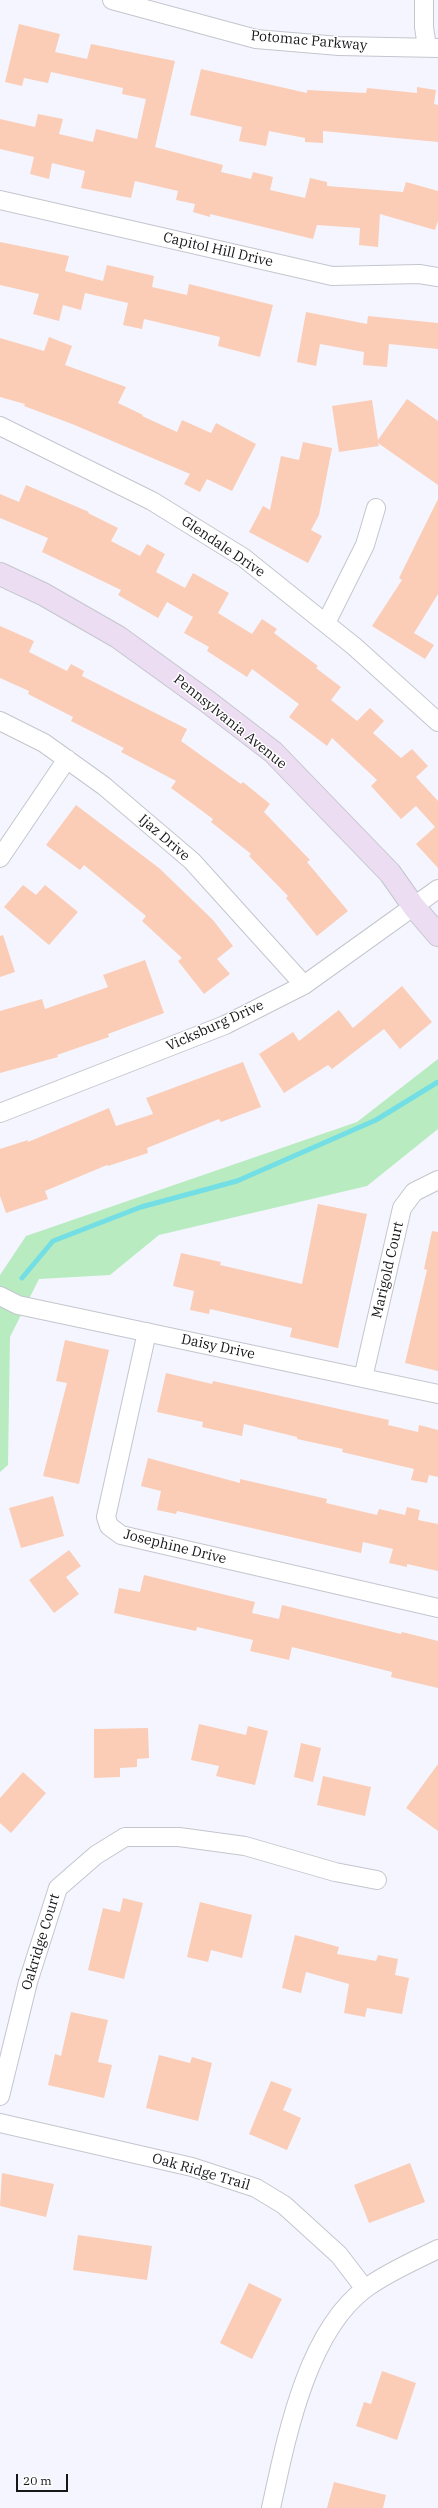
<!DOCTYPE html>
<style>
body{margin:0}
#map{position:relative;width:438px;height:2508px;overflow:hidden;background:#f4f5fe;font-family:"IBM Plex Serif",serif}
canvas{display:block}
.scale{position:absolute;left:16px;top:2474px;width:52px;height:18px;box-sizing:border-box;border:2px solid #17171a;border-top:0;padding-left:5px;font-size:12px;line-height:14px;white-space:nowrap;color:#17171a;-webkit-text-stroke:3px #fff;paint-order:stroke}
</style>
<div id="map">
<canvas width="438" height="2508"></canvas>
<div class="scale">20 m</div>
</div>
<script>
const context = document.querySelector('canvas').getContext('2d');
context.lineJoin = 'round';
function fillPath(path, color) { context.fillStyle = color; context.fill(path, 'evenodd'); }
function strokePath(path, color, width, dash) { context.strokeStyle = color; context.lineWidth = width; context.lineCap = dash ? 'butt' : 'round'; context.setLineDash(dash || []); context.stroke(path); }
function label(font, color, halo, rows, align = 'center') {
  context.font = font + ' "IBM Plex Serif",serif'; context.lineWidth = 3; context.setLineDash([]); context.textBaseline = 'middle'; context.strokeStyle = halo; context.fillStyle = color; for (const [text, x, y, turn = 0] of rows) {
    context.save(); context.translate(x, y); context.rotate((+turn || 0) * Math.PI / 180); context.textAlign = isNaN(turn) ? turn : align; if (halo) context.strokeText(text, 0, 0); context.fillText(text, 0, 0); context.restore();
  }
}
fillPath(new Path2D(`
 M438,1059V1129L367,1186L159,1235L110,1275L39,1279L10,1337L8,1465L0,1472V1275L26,1236L357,1122Z`), '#b9ebc0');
strokePath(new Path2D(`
 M22,1278L53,1241L141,1207L237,1181L376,1120L438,1082`), '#73dfe5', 5);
fillPath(new Path2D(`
 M19,24L60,34L55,52L87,59L91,44L175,61L155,147L223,165L221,172L251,179L253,172L273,177L270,190L305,198L310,178L327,182V186L403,192L406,182L438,191V221L435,230L380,214L378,247L359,245L360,228L317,225L313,239L210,214V217L193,212L195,204L176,200L178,191L135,181L131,198L81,188L85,171L52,163L49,179L30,174L34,157L0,149V119L35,127L38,114L63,119L59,134L93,142L96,129L137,139L146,99L122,94L123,88L51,72L48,83L24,78L22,86L5,82Z
 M201,69L307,93V90L366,93L367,88L417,93V87L436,90L434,104L438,105V142L323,131V143L305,142V138L269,131L266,146L239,141L242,127L190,115Z
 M0,242L69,256L65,271L103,281L107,265L154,276L152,287L187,295L189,284L273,305L260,357L218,346L220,337L144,319L142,329L123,325L128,303L85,293L81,310L63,305L59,321L33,314L39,294L0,285Z
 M306,312L367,324L368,316L438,323V349L389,344L387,367L363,365L364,352L320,344L316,366L297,362Z
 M49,337L72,346L65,365L126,387L118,403L143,415L142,416L177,432L182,420L211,433L216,423L256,444L232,491L207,479L200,492L184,484L190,474L72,424L24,406L25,404L0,397V338L44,351Z
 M407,399L438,421V485L378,443L379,446L339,452L332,406L372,400L378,440Z
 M303,442L332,448L319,515L311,530L322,536L308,563L249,532L263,506L270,510L281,456L299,460Z
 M26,485L89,512L88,513L118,528L111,541L140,556L147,544L165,554L156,572L185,588L193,573L229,593L218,613L252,634L262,619L277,629L274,633L318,666L316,668L341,687L331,700L357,721L370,708L384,721L373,733L401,758L412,749L428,766L416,777L438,801V868L416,844L435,827L416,806L401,819L371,786L377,780L332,738L327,746L289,717L299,704L252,669L247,677L207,651L209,647L184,633L193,617L167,602L158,618L118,595L121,590L42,552L48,538L0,518V494L19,502Z
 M438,499V594L414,633L434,645L425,659L372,626L402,580L399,578Z
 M0,626L34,641L29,652L67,671L71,664L84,671L82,676L187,729L181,741L241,784L243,782L270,804L264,812L310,860L307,862L348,911L317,936L286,898L288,896L249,856L251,854L211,822L213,819L171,788L176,781L121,752L124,748L71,721L73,717L28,694L29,691L0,678Z
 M76,805L159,868L213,920L233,946L217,959L230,974L204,994L178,961L182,958L142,921L146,916L84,865L80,870L46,845Z
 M23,885L36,895L45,885L78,912L49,945L4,907Z
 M3,935L15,972L0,977V936Z
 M145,960L164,1013L108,1034L109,1037L57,1055L58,1057L0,1073V1011L42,999L45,1009L108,987L103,975Z
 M402,986L432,1022L400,1049L384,1029L332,1069L328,1065L284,1093L259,1054L293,1032L299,1041L339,1010L353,1028Z
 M243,1062L261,1107L221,1122L219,1119L147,1148L148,1153L108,1166L107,1165L45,1191L48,1199L6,1213L0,1196V1149L28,1140V1142L109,1108L116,1126L153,1114L146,1098Z
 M318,1204L367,1214L338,1348L290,1337L292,1328L210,1309L209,1314L190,1310L194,1291L173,1286L181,1253L221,1262L220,1265L302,1284Z
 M432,1231L438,1232V1371L405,1363L427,1270L424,1269Z
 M65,1340L109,1350L79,1484L43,1476L67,1383L56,1381Z
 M166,1373L212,1384L213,1381L389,1420L388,1425L418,1432L419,1425L438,1430V1477L429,1475L427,1483L411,1480L414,1469L342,1452L343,1449L297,1439V1437L244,1424L242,1436L202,1427L203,1422L157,1412Z
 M148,1458L240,1483V1479L327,1499L326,1503L377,1515L379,1509L405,1515L407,1507L420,1510L418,1520L438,1524V1571L407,1564V1567L389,1563L393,1549L363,1542L361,1553L177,1511L176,1514L157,1510L161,1491L141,1486Z
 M53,1496L64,1536L21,1548L9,1508Z
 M69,1550L81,1566L66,1577L79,1594L54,1613L29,1580Z
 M144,1575L255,1602L252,1613L279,1619L282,1605L401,1634L402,1632L438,1641V1688L391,1677L392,1672L292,1647L289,1660L250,1651L253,1640L197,1627L196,1631L114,1613L119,1588L140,1592Z
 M199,1724L246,1735L248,1726L268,1731L255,1785L216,1776L219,1766L191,1760Z
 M148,1728L149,1758L137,1759V1767L120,1768V1777L94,1778V1729Z
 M301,1743L321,1748L313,1782L294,1777Z
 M438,1764V1831L406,1808Z
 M23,1772L46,1793L11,1833L0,1823V1798Z
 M323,1776L371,1787L365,1816L317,1805Z
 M123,1898L143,1903L124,1979L88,1970L103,1908L120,1912Z
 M200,1902L252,1915L242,1958L211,1950L208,1962L187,1957Z
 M295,1935L339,1947L337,1954L376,1961L378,1955L398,1959L395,1975L409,1978L402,2014L367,2008L365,2017L344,2013L349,1984L306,1972L301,1993L282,1988Z
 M71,2012L108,2020L98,2062L112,2065L104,2098L48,2085L55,2054L61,2056Z
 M159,2055L190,2063L192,2057L212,2063L198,2121L146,2108Z
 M271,2081L292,2089L283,2110L301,2118L287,2150L249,2134Z
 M410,2163L425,2202L369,2223L354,2185Z
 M2,2173L54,2184L46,2217L0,2206Z
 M78,2235L152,2246L147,2280L73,2270Z
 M249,2283L282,2299L252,2359L220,2343Z
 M382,2371L416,2383L397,2440L356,2426L364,2402L371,2404Z
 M334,2482L386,2495L383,2508H327Z`), '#fbcdb7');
const street = new Path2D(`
 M112,0L256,39L339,46L438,48
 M424,0V27L427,47
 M0,200L332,276L419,274L438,277
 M0,426L152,501L244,558L355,647L438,722
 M326,623L365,545L376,508
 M0,721L44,743L104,786L192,861L304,985
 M0,858L67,759
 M0,1113L225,1025L304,985L438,889
 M0,1296L18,1305L438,1394
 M147,1332L106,1517L109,1526L121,1535L438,1608
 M363,1378L402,1208L414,1192L438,1180
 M0,2096L28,1982L58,1888L96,1855L125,1837H179L245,1846L335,1872L377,1880
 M0,2123L192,2167L256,2188L284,2205L339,2255L365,2289
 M271,2508C286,2440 306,2332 366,2288C388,2272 414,2261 438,2249`);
const secondary = new Path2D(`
 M0,574L43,594L118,637L208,702L273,752L390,873L414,907L438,935`);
strokePath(street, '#c4c6ce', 20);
strokePath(secondary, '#c4c6ce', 24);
strokePath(street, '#fff', 18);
strokePath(secondary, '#ecddf2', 22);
label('14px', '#17171a', '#fff', [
 ["Potomac Parkway",309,41,5],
 ["Capitol Hill Drive",218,250,13],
 ["Glendale Drive",223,547,34],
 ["Pennsylvania Avenue",230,722,39],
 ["Ijaz Drive",164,838,41],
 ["Vicksburg Drive",215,1026,-24],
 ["Marigold Court",388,1270,-77],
 ["Daisy Drive",218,1347,12],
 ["Josephine Drive",175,1547,14],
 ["Oakridge Court",41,1942,-73],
 ["Oak Ridge Trail",201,2172,16]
]);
</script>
